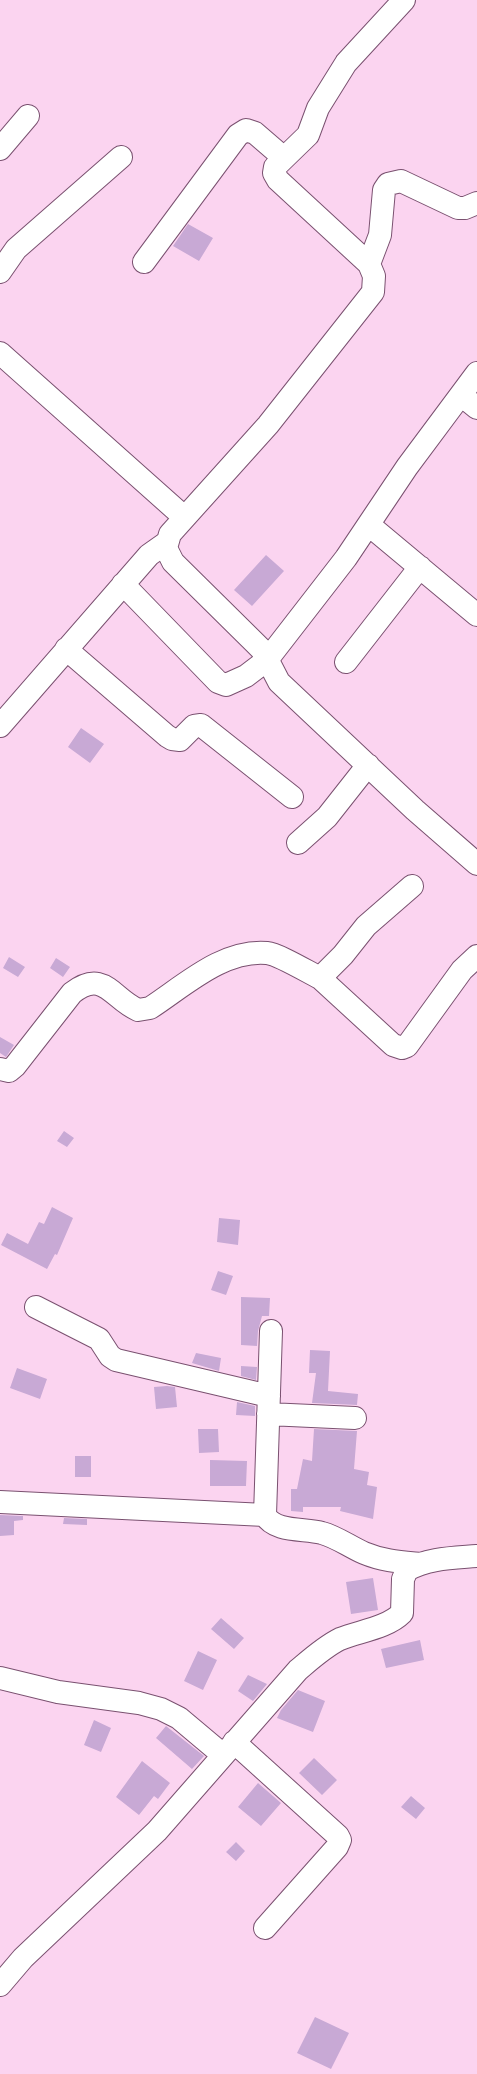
<!DOCTYPE html>
<style>
body{margin:0}
canvas{display:block;background:#fbd4f0}
</style>
<canvas width="477" height="2074"></canvas>
<script>
const context = document.querySelector('canvas').getContext('2d');
context.lineJoin = 'round';
function fillPath(path, color) { context.fillStyle = color; context.fill(path, 'evenodd'); }
function strokePath(path, color, width, dash) { context.strokeStyle = color; context.lineWidth = width; context.lineCap = dash ? 'butt' : 'round'; context.setLineDash(dash || []); context.stroke(path); }
fillPath(new Path2D(`
 M188,224L213,238L199,261L173,246Z
 M266,555L284,571L252,606L234,590Z
 M81,728L104,744L90,763L68,747Z
 M9,957L25,967L18,977L3,968Z
 M56,958L70,967L63,977L50,968Z
 M0,1037L14,1045L6,1057L0,1053Z
 M64,1131L74,1138L67,1147L57,1141Z
 M52,1207L73,1218L57,1255L55,1254L47,1269L1,1245L7,1233L28,1244L39,1222L44,1224Z
 M219,1218L240,1220L238,1245L217,1242Z
 M218,1271L233,1276L226,1295L211,1290Z
 M241,1297L270,1298L269,1316H262L258,1331L257,1346L241,1345Z
 M310,1350L330,1351L328,1391L358,1394L357,1405L312,1403L316,1373H309Z
 M196,1353L221,1358L219,1371L192,1363Z
 M241,1366L257,1367L256,1380L241,1376Z
 M17,1368L47,1379L40,1399L10,1388Z
 M167,1386L175,1387L177,1407L156,1409L154,1387Z
 M237,1402L255,1406V1416L236,1415Z
 M198,1429H218L219,1452L199,1453Z
 M314,1429L357,1431L354,1469L369,1472L367,1485L377,1487L373,1519L340,1511L341,1507H303V1512L291,1511V1489H297L303,1459L312,1461Z
 M75,1456H91V1477H75Z
 M210,1460L247,1461L246,1486H210Z
 M0,1515L23,1516V1520L14,1521V1535L0,1536Z
 M64,1518L87,1519V1525L63,1524Z
 M373,1578L378,1610L351,1614L346,1582Z
 M221,1618L244,1638L234,1649L211,1629Z
 M420,1640L424,1660L386,1668L381,1649Z
 M198,1651L217,1660L203,1690L184,1681Z
 M248,1675L267,1684L253,1701L238,1691Z
 M298,1690L325,1701L313,1732L277,1718L281,1710Z
 M94,1720L111,1728L101,1752L84,1745Z
 M166,1726L204,1756L192,1769L156,1738Z
 M314,1758L337,1780L322,1795L299,1773Z
 M142,1761L170,1783L158,1799L154,1796L139,1815L116,1797Z
 M258,1783L281,1803L261,1826L238,1807Z
 M411,1796L425,1808L416,1819L401,1807Z
 M236,1842L245,1851L236,1861L226,1852Z
 M315,2017L349,2033L331,2069L297,2053Z`), '#c8a9d5');
const minor = new Path2D(`
 M404,0L346,63L318,108L308,135L275,167L274,173L278,180L369,264L374,276L373,292L268,425L170,534L166,548L173,562L255,643L263,651L279,682L415,810L477,864
 M0,149L28,116
 M144,262L238,135L246,130L255,133L284,158
 M369,264L380,235L384,190L388,184L401,181L458,208H465L477,203
 M0,272L16,249L121,157
 M0,353L184,517
 M461,395L477,408
 M369,525L477,615
 M123,584L218,682L226,685L246,676L267,660L346,558L407,467L477,373
 M66,649L167,736L172,739L180,740L194,726L201,725L292,797
 M346,662L420,567
 M0,726L149,555L166,543
 M298,843L327,817L368,765
 M320,978L393,1045L402,1048L407,1046L462,970L477,956
 M0,1069L9,1071L15,1066L72,993C104,968 112,999 138,1010L150,1008C184,986 223,949 267,953C278,954 308,972 320,978L343,955L366,926L412,886
 M36,1307L99,1339L110,1356L116,1360L269,1396
 M271,1331L265,1515C275,1533 305,1528 322,1533C337,1537 350,1547 364,1553C383,1561 401,1562 421,1564
 M268,1414L355,1418
 M0,1502L265,1515
 M0,1678L58,1692L139,1703L161,1709L179,1718L223,1755
 M234,1742L338,1836L340,1840L337,1847L265,1928
 M0,1985L23,1958L157,1831L298,1670C311,1659 324,1647 340,1639C360,1631 387,1628 402,1613L403,1579L407,1570C428,1558 453,1558 477,1556`);
strokePath(minor, '#7a5170', 24);
strokePath(minor, '#fff', 22);
</script>
